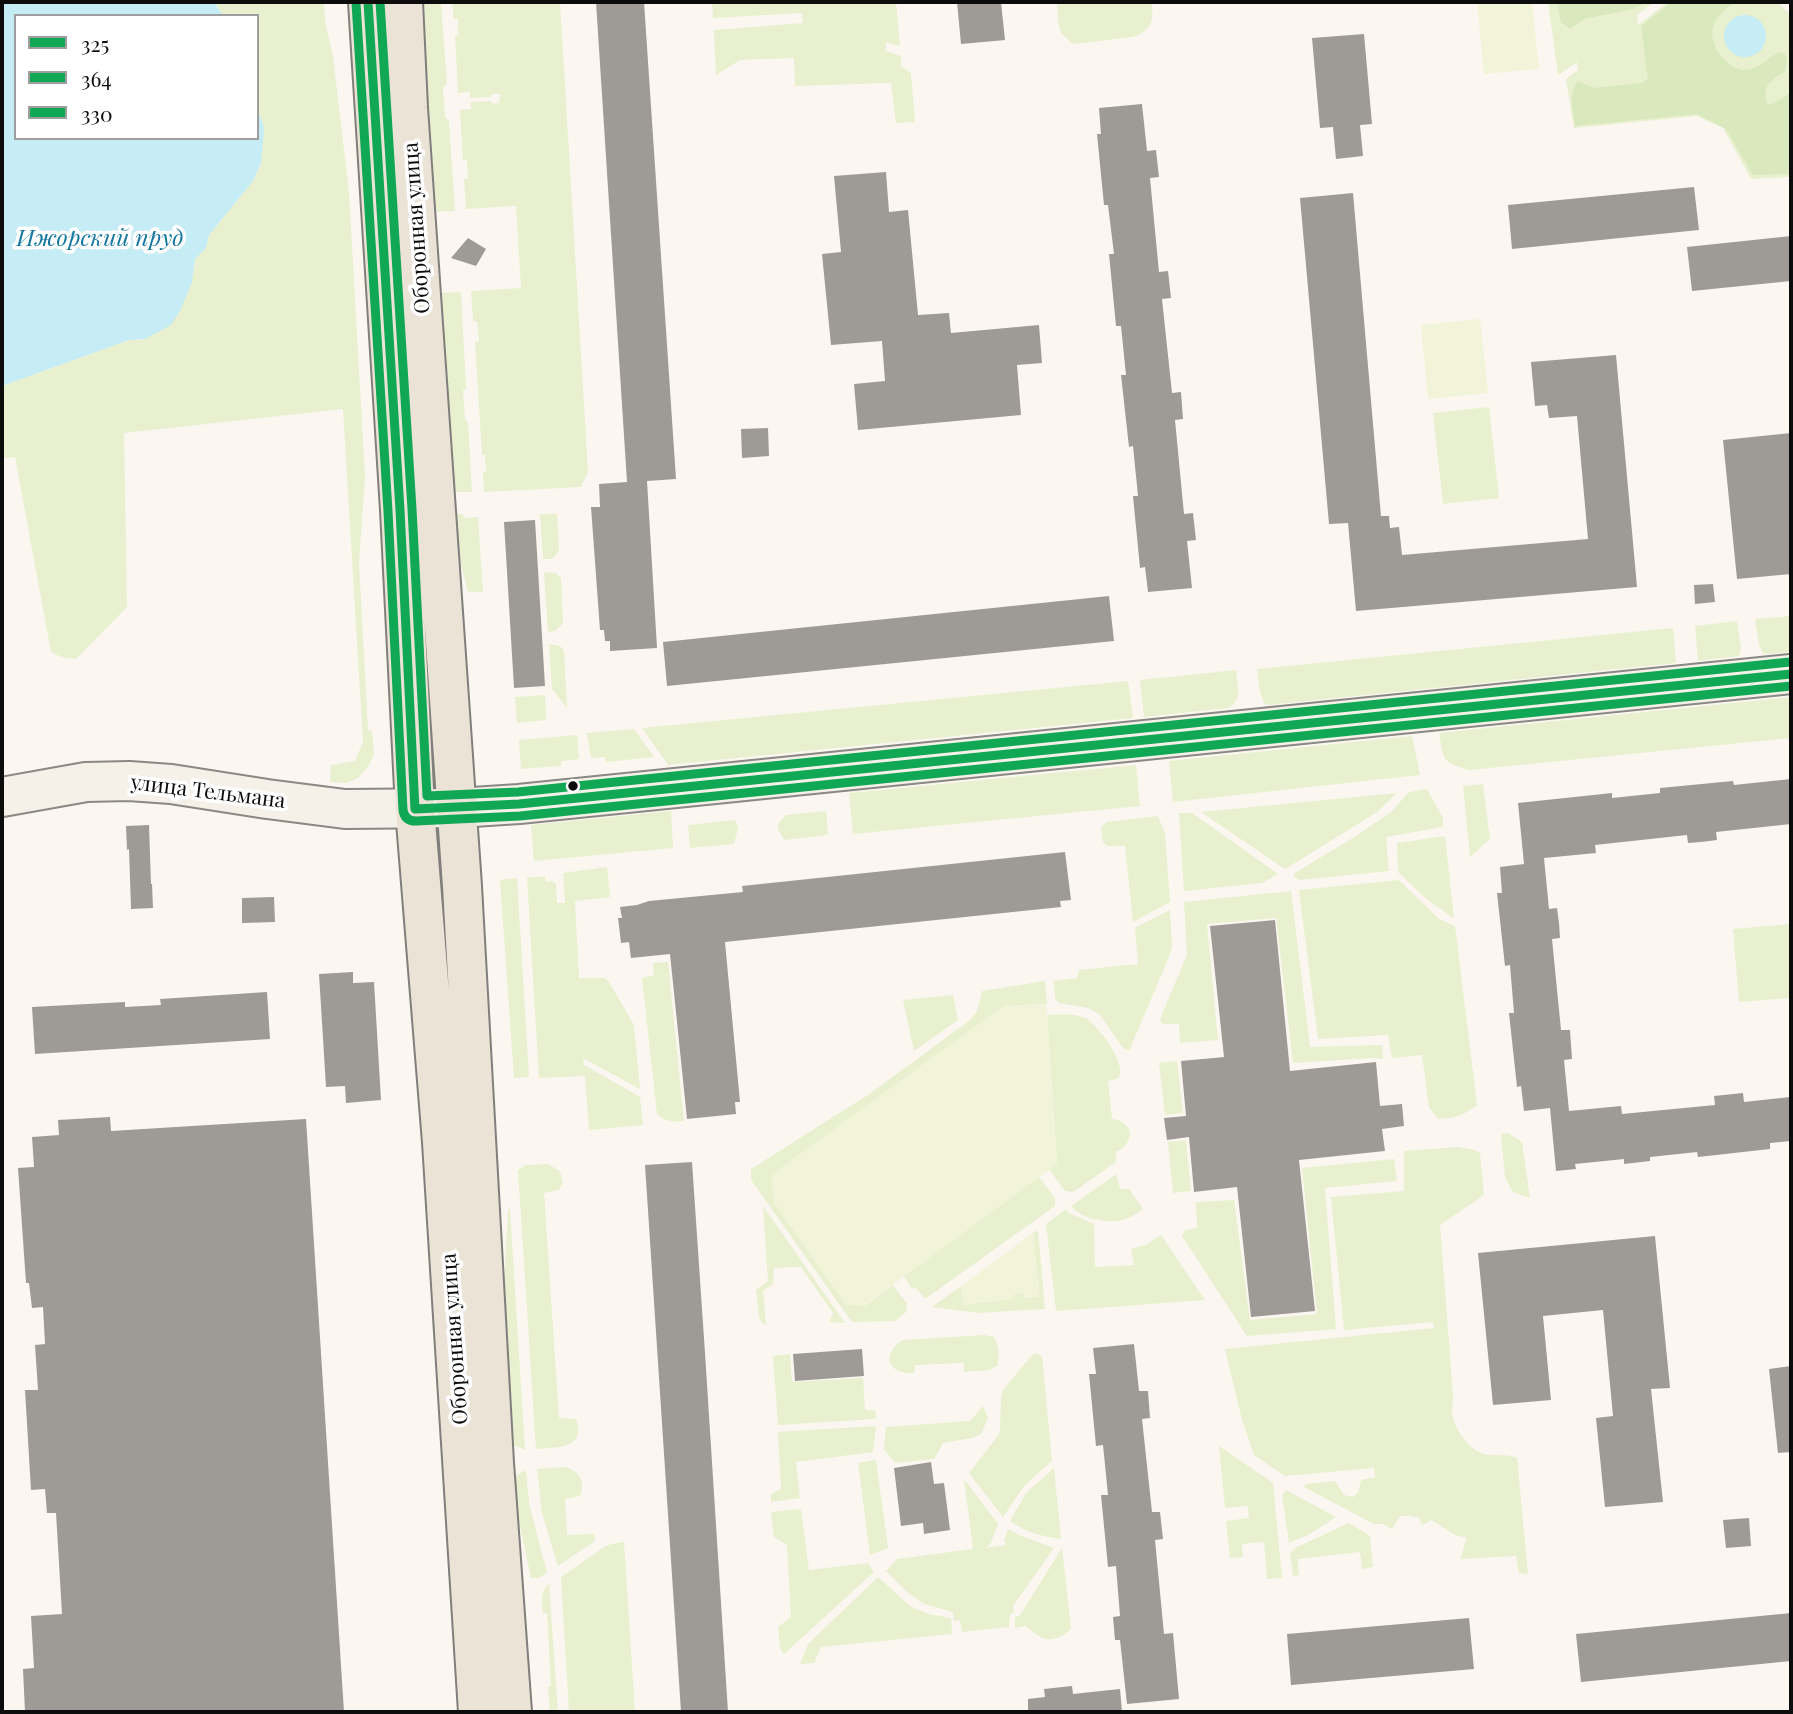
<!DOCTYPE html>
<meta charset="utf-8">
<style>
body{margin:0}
#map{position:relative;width:1793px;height:1714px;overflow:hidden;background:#fbf7f0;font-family:"Playfair Display",serif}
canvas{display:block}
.frame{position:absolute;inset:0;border:4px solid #0c0c0c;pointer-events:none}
.legend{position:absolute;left:14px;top:14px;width:245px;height:126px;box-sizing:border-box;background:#fff;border:2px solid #9e9e9e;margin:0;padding:9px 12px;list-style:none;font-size:21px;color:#0c0c0c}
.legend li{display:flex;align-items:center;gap:14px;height:35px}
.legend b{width:35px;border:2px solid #9e9e9e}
</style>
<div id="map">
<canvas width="1793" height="1714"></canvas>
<div class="frame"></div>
<ul class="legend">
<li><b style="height:9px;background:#10a855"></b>325</li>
<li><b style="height:9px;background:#10a855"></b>364</li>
<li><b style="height:9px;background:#10a855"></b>330</li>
</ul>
</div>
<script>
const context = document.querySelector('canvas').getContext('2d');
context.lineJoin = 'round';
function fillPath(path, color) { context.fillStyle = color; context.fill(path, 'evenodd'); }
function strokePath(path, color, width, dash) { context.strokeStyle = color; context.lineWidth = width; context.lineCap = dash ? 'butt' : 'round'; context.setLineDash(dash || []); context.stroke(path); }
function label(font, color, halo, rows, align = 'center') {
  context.font = font + ' "Playfair Display",serif'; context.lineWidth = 7; context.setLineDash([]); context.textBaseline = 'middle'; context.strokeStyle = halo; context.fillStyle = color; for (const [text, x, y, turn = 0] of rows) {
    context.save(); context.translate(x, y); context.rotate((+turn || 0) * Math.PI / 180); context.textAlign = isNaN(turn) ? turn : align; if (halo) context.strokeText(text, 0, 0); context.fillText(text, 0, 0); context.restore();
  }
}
fillPath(new Path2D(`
 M214,2H324L325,21L333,56L349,193L365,477L359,563L368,730L372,731L374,754L368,767L358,778L346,783L330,782L331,765L355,761L363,742L343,409L124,433L127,607L76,659L61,657L51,652L15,457L2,458V386L129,340L145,339L192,282L195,259L206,248L209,235L253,181L261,163L264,132L263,124L257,109V16H223Z
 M420,2H441L447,84L443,88L445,117L449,121L455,211L432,212Z
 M452,2H560L588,472L581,487L484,492L483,472H486L485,455H482L475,342L479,341L477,322L473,321L471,291L521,288L516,206L466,209L464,179H468L467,160H463L460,110L471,109V102L491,101L492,104L499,103L500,94H492L491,97L470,98V92L458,93L455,36L458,35V19H454Z
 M712,2H797L801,4V2H896L900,46L886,42V51L901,56V66L911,73L915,122L896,123L891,83L795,86L794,58L740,60L716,75L714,30L803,23L802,13L713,18Z
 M1057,2H1152C1153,21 1153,30 1133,37L1074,44C1055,33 1059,22 1057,2Z
 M1548,2H1654L1637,15L1638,25L1668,2H1777L1791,15V177L1751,179L1723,128L1697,116L1574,128L1566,79L1578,70L1577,62L1558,75Z
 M461,292L466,389L463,390L465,420L468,422L472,492H457L449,491L437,293Z
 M1489,407L1499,498L1443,504L1433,413Z
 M457,514H463L464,518L478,517L483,592H468L450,522V518Z
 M540,514H557L559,551L552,559H543Z
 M544,572L556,573L561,578L563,623L555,631L548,632Z
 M1791,616V652L1768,654L1763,653L1759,645L1755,619Z
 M1737,621L1741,648L1739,656L1698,661L1695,626Z
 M1673,628L1676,663L1269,705L1264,703L1260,692L1257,669Z
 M549,644L560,646L564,651L567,708L552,689Z
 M1236,670C1237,684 1243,700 1229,708L1144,717L1140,680Z
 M1128,681L1133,718L668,765L642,728Z
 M545,695L546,720L517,723L515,697Z
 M1791,697V738L1469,770C1441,762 1444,760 1439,733Z
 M634,729L654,757L606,762L605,757L591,758L587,733Z
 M577,735L579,759L561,761V766L521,769L519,740Z
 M1412,736L1420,775L1173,802L1169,761Z
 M1136,765L1140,806L853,834L849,793Z
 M1483,784L1490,839L1470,857L1463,786Z
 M1427,789L1443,818V827L1386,837L1389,871L1300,880L1293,876L1295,873L1359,834L1391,812L1409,792Z
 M1397,793L1376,813L1285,869L1201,812Z
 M671,811L673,848L534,861L531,825Z
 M826,811L828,835L784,840L778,829V824L786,815Z
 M1179,813H1192L1278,874L1262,883L1184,891Z
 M1158,816L1165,834L1170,902L1133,922L1125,846H1107L1103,842L1101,827L1107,822Z
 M735,820L738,828L734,844L690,848L688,825Z
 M1445,836L1454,919L1423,896L1398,872L1397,843Z
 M607,867L610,897L575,901L579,978H605L609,982L634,1025L640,1089L583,1058L584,1065L640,1097L643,1125L589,1130L585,1076L539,1078L527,878L545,876L546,882L552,881L556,884L557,903H565L563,873Z
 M517,878L529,1077L514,1078L500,880Z
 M1399,880L1439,919L1455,926L1477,1105C1462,1116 1456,1118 1438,1119L1429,1107L1422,1055L1392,1058L1388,1035L1318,1039L1299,890Z
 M1291,891L1310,1047L1382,1045L1383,1059L1372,1058L1293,1063L1276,918L1207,924L1218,1040L1180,1043L1179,1024H1162L1160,1019L1187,955L1184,902Z
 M1170,910L1172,946L1169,957L1129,1051L1123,1048L1100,1015L1088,1008L1059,1003L1055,998L1054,981L1077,978L1079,970L1138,964L1135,928Z
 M1791,924V998L1739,1002L1733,929Z
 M668,962L684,1121C674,1122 665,1122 657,1114L642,978L654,975L653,963Z
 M1045,981L1047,1003L1046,1004L1003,1006L865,1306L893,1285L907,1304L906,1312L895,1321L852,1322L751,1180V1169L868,1095L970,1020L977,1011L982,991Z
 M953,995L958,1020L914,1051L903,1000Z
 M1047,1015C1059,1015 1074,1013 1085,1018C1097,1023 1129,1066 1118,1078C1117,1079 1109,1081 1108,1081L1112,1119C1134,1121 1136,1143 1116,1152V1162L1073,1192L1065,1191L1049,1169L1057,1163Z
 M1177,1061L1183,1113L1165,1115L1159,1063Z
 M1508,1133L1522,1142L1530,1198L1513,1192L1505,1177L1501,1134Z
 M1186,1140L1191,1191L1173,1193L1168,1142Z
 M1457,1147L1471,1149L1480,1153L1484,1195L1440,1225L1453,1396C1453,1401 1452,1408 1452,1413C1454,1428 1469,1451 1485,1454C1496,1457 1506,1453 1517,1458L1528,1574L1519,1573L1516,1556L1460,1559L1467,1538L1455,1535L1432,1520L1422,1525L1419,1518L1410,1516H1400L1392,1529L1383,1524H1374L1304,1487L1306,1484L1335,1481L1344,1495L1353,1497L1359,1491L1361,1480L1375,1477L1374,1468L1285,1476L1254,1455L1242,1420L1225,1349L1434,1328L1433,1322L1344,1330L1331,1197L1404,1191V1151Z
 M1394,1159L1397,1181L1325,1188L1336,1329L1247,1336L1182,1236L1185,1230L1197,1228L1196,1202L1234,1200L1250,1320L1317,1314L1302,1168Z
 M548,1164L560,1171L563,1183L559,1190L544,1193L559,1418L576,1419C586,1450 557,1447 536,1449L518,1170L526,1165Z
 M1116,1174L1120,1189H1129L1143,1209C1137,1213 1130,1218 1123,1220C1106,1224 1082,1219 1071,1206Z
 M1039,1177L1055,1198V1206L925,1299L915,1287L912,1289L904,1276Z
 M763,1206L845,1323L829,1322L833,1313L801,1267L774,1268L773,1284L763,1291L766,1324L764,1325L759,1318L756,1290L768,1281Z
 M508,1209H510L525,1450L512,1444L503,1304Z
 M1066,1209L1069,1213L1094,1224L1095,1267L1134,1265L1131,1249L1146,1245L1161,1235L1205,1300L1056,1311L1046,1224Z
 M1038,1230L1045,1309L978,1313L932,1307L961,1286L964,1304L1013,1299V1294L1024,1293L1025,1298L1039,1297L1033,1233Z
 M984,1335L994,1337C999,1348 1000,1355 997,1366L989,1370L964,1372V1363L915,1365L914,1373C888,1375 880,1354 903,1340Z
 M1035,1353L1042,1356L1052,1461L1025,1485L1003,1517L969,1473L997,1437L1000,1432L1001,1397L1003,1390L1030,1357Z
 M790,1354L792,1382L863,1378L865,1410H875L876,1419L778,1425L773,1356Z
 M983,1406L988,1418L981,1434L972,1438L943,1443L934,1459L895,1463L884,1449L886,1427L970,1421Z
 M876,1426L873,1452L796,1462L800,1498L771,1502V1494L781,1489L778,1432Z
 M1219,1446L1273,1483L1282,1578L1267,1579L1264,1542L1242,1544L1243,1557L1230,1558L1226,1521L1249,1518L1248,1506L1225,1508Z
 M876,1460L888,1548L870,1555L858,1463Z
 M565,1467C579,1470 586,1483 580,1496L565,1499L567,1535L594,1534L595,1541L558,1566L542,1513L537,1469Z
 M1054,1468L1061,1539C1042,1536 1026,1533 1010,1521L1026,1493Z
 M526,1470L529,1503L547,1573L538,1578H531L516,1507L514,1477Z
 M964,1479L998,1524L990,1545L984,1548L1006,1545L1004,1540L1008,1529L1019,1535L1054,1548L1013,1606L1014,1613L1010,1614L1009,1627L962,1632L960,1620L954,1621L953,1612L924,1604L907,1592L886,1571L897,1559L973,1549Z
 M1286,1490L1336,1517L1308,1535L1289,1543L1282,1495Z
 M801,1509L809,1570L868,1563L874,1572L784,1654L780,1648L778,1627L791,1617L787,1545L774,1537L771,1512Z
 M1349,1523L1370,1536L1373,1567L1362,1569L1360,1552L1298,1559L1299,1575L1293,1576L1290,1553L1295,1548Z
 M624,1542L635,1712H569L561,1577L604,1547L611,1544Z
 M1062,1548L1071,1628C1065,1636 1054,1641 1045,1639C1038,1637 1030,1629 1025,1626L1015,1628V1617L1020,1615Z
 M878,1577L910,1606L928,1614L951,1618L952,1634L821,1647L814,1663L800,1664L808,1644Z
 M549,1584L558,1712H550L548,1687L551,1686L547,1613H543C542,1601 540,1591 549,1584Z`), '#e8f0d0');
fillPath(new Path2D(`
 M1557,2H1647L1633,9L1584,19L1570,29L1561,22Z
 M1672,2H1751C1746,3 1740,2 1735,3C1724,7 1713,21 1712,33C1712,49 1729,71 1746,70C1760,69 1768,57 1780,52L1785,54L1787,60L1785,71C1770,81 1761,86 1768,105C1777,104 1783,96 1791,93V174L1753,175L1726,129L1697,114L1575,126C1573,111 1568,94 1578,81L1593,88L1642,83L1648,79L1641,26Z`), '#d9e8bd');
fillPath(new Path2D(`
 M1477,2H1532L1539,69L1484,74Z
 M1480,319L1488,393L1428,399L1421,325Z
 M1046,1004L1057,1164L864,1306L846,1305L774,1203L771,1175L1003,1006Z
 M1033,1233L1040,1297L1025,1298L1024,1293L1014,1294L1013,1299L964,1305L961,1286Z`), '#f1f4d9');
fillPath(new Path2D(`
 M2,2H214L223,16H16V138H257V109L263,124L264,132L261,163L253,181L209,235L206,248L195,259L192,282L180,311L171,325L145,339L129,340L2,386Z
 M1724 36a21 21 0 1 1 42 0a21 21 0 1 1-42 0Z`), '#c6ecf5');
fillPath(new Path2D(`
 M596,2H644L676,479L647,481L657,648L610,651V641H605L604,630H600L591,507H600L599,484L627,482Z
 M957,2H1001L1005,40L961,44Z
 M1364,34L1372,124L1360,125L1363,156L1336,159L1333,127L1320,128L1312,38Z
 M1142,104L1147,151L1156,150L1159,177L1150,178L1159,272L1168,271L1171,298L1162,299L1172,393L1181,392L1183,419L1175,420L1184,514L1193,513L1196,540L1187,541L1192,588L1148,592L1145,567L1140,568L1133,496H1138L1133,446L1129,447L1121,375H1126L1121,326H1116L1109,254H1114L1108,205H1104L1097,134H1101L1099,108Z
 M886,172L889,212L908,210L918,315L949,313L951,333L1039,325L1042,363L1017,365L1021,415L858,430L854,384L885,381L882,341L831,345L822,254L841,252L834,176Z
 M1694,187L1699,230L1512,249L1508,205Z
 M1353,193L1381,516H1389L1390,528L1399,527L1402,555L1588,539L1577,416L1549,418L1547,405L1535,406L1531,362L1616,355L1637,587L1356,611L1348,523L1329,524L1300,198Z
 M1791,236V281L1692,291L1687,247Z
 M468,238L486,249L476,266L451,258Z
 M768,428L769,456L742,458L741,429Z
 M1791,433V574L1737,579L1723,440Z
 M535,520L545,686L514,688L504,522Z
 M1713,584L1715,602L1695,604L1694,585Z
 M1109,596L1114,641L667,686L663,642Z
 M1791,779V824L1716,832L1717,840L1701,842L1688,843L1687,835L1595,845L1596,853L1544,858L1549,909L1557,908L1559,923L1560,938L1552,939L1561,1030H1570L1572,1059L1564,1060L1569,1111L1621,1106L1622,1114L1715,1105L1714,1096L1743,1093L1744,1102L1790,1097L1791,1141L1770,1143V1149L1698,1157L1697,1152L1650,1157V1161L1624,1164V1159L1575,1164L1576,1169L1556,1171L1550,1108L1524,1111L1521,1086L1517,1087L1509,1013H1514L1510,965L1505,966L1497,893H1502L1500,867L1524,864L1518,803L1612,793V798L1660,793V788L1733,781L1734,785Z
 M149,825L151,884H152L153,908L131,909L129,849L127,850L126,826Z
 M1065,852L1071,900L1060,901L1061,907L725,942L740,1102H735L736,1114L687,1119L670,954L631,958L629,942L621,943L618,918H622L620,907L637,905L649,901L743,892L742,886Z
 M274,897L275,922L242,923V898Z
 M1275,920L1290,1071L1376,1062L1380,1106L1402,1104L1404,1126L1382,1129L1385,1151L1299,1160L1315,1311L1251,1317L1237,1187L1194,1192L1189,1137L1167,1140L1164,1118L1186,1116L1181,1061L1224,1057L1210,926Z
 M353,972V983L374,982L381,1100L346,1103L345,1086L326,1087L319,974Z
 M267,992L270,1039L35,1054L32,1007L125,1002V1007L161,1005L160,999Z
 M110,1117L111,1131L306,1119L344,1712H25L23,1669L34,1668L31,1616L62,1614L56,1513H47L45,1489L31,1490L25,1390H38L35,1345L45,1344L43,1307L32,1308L29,1283H26L18,1168L34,1167L32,1137L59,1135L58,1120Z
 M692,1162L705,1353L728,1712H681L645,1165Z
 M1655,1236L1670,1388L1651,1389L1663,1502L1605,1507L1596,1418L1613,1416L1603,1310L1543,1316L1551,1400L1493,1405L1478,1253Z
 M1134,1344L1139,1391H1148L1150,1418L1142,1419L1152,1512H1160L1163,1539L1155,1540L1164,1634L1173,1633L1179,1699L1127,1704L1120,1640H1115L1113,1617L1120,1616L1116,1566L1108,1567L1101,1495H1108L1103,1445L1096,1446L1089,1374H1096L1093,1348Z
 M862,1349L864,1376L795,1381L793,1354Z
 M1791,1366V1452L1778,1453L1769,1369Z
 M931,1462L934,1484L944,1483L950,1530L924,1534L923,1523L901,1526L894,1468Z
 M1749,1518L1751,1546L1726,1548L1723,1520Z
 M1791,1613V1661L1581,1682L1576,1634Z
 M1469,1618L1474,1669L1291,1685L1287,1634Z
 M1072,1686L1073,1694L1120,1689L1122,1712H1028V1699L1045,1697L1044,1689Z`), '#9e9a96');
const secondary = new Path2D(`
 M2,797L86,782L129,781L171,784L267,799L345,809L457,808L519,804L1791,674`);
const primary = new Path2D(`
 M368,2L400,510L415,809L442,1142L478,1712
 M403,2L408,108L462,886L494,1463L512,1712`);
strokePath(secondary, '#8a8885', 42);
strokePath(primary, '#817f7c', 42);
strokePath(secondary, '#f5f1e8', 38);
strokePath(primary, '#ece3d7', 38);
strokePath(new Path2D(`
 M368,2L400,510L415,809L519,804L1791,674`), '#10a855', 9);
strokePath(new Path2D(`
 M356,3L388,511L403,810C404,817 408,821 416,821L520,816L1791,686`), '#10a855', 9);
strokePath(new Path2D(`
 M380,2L412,509L427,796L518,792L1790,662`), '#10a855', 9);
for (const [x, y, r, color] of [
 [573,786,6,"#0c0c0c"]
]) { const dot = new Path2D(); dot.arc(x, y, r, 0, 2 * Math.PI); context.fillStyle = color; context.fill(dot); strokePath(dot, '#fff', 2.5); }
label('21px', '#0c0c0c', '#fff', [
 ["Оборонная улица",417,228,-94],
 ["улица Тельмана",208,792,7],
 ["Оборонная улица",455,1339,-94]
]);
label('italic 23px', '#1377a1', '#fff', [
 ["Ижорский пруд",100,239]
]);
</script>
